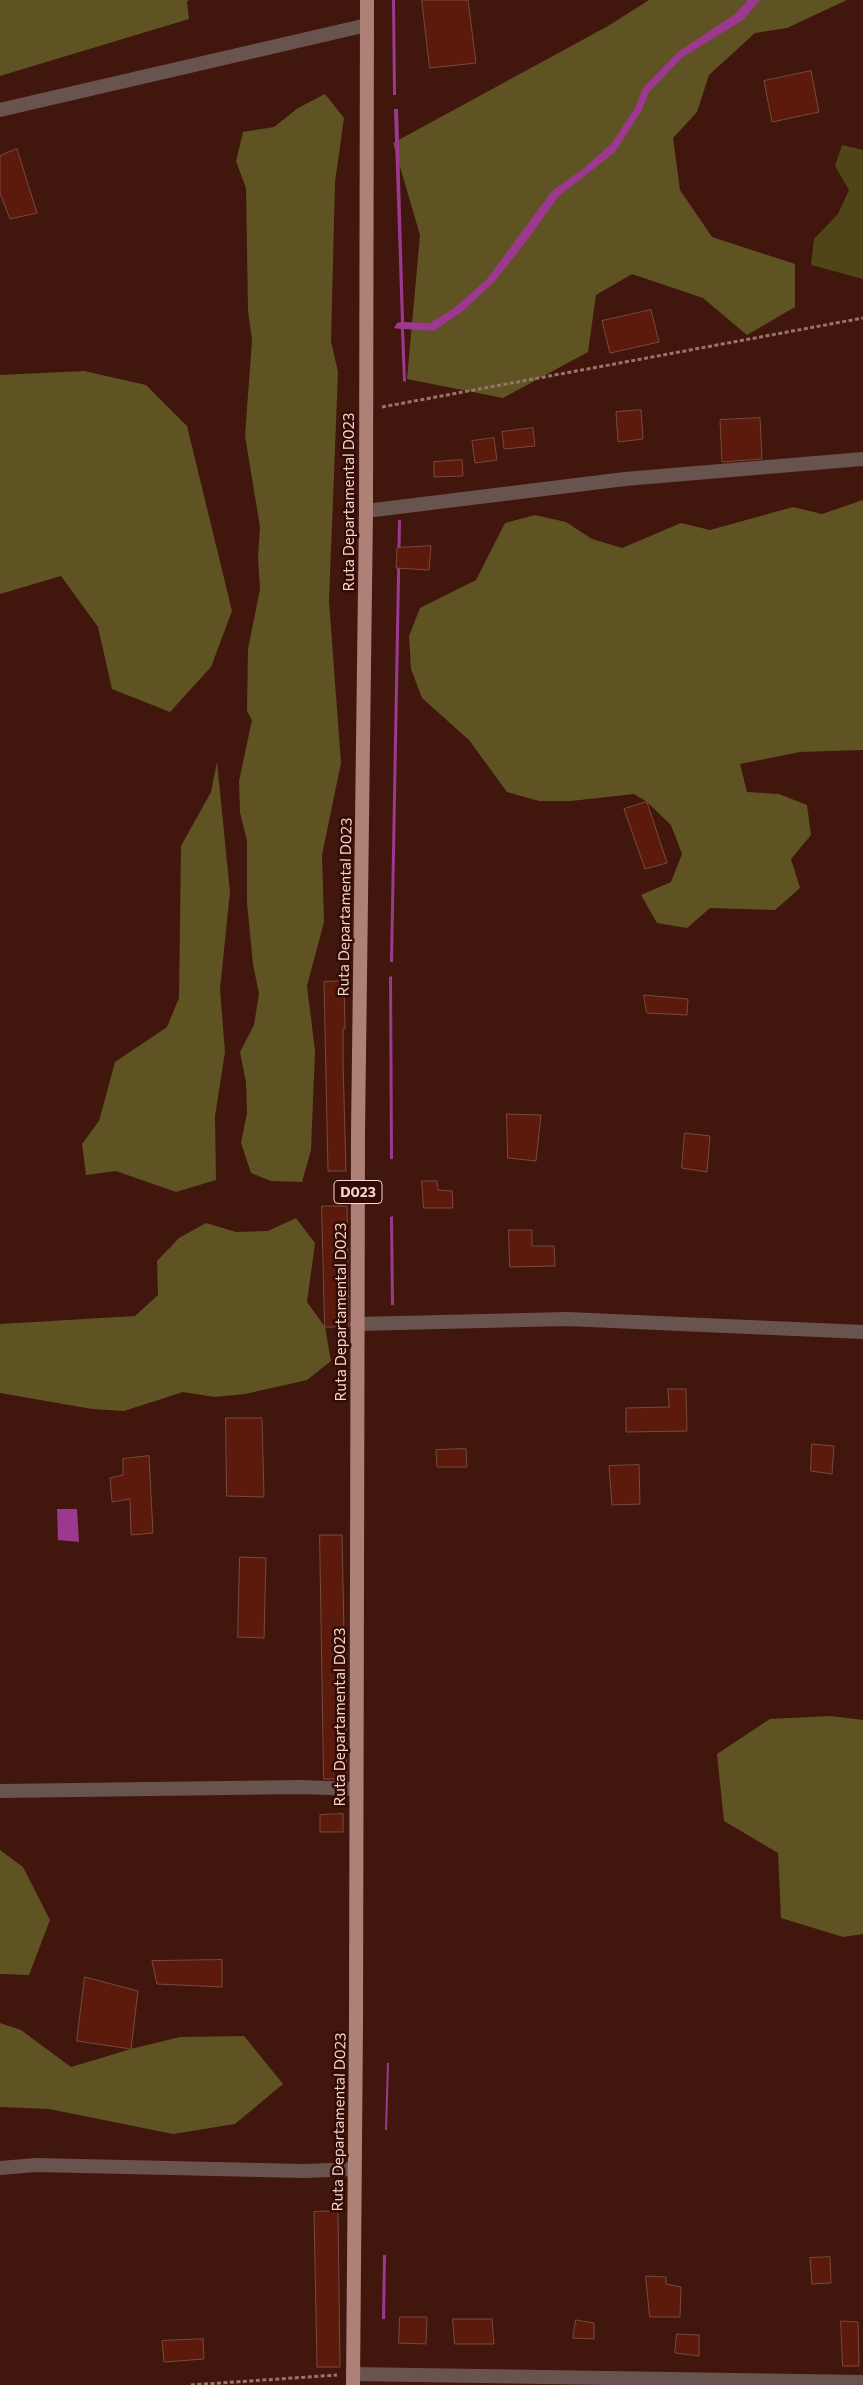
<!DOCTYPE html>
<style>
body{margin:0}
canvas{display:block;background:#40160d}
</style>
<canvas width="863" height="2385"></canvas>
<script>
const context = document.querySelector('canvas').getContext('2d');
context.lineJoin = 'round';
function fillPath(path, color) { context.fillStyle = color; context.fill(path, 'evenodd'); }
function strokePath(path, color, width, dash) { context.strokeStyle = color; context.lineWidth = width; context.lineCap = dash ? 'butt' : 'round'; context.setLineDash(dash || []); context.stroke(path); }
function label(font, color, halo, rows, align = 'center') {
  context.font = font + ' Commissioner,sans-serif'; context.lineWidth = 5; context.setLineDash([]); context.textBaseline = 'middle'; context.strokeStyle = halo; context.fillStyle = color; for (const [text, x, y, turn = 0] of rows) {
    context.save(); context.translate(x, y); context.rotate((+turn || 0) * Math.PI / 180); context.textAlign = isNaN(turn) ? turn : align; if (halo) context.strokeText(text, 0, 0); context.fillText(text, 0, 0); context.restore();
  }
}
fillPath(new Path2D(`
 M842,145L863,150V279L811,265L814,239L838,214L849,190L835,166Z`), '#504419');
fillPath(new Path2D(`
 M0,0H190L187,1L189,19L0,76Z
 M649,0H847L787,28L755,33L709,75L697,112L673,138L680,190L712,237L795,264V307L747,335L703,298L632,274L596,295L588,352L503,398L407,379L420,235L393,143L608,26Z
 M325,94L344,118L335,182L331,341L338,372L329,601L341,763L322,855L324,922L307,986L315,1051L311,1150L302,1182L271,1181L251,1173L241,1143L247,1113L246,1082L240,1052L254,1025L259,994L253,964L247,903V841L240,812L239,781L252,720L247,711L248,649L260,589L258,558L260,527L245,436L252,340L248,310L246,188L236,161L243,132L274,127L298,108Z
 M84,371L146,385L187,426L232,611L211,667L170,712L112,689L98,627L61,576L0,594V375Z
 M863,500V750L800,752L740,764L747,792L779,794L807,805L811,835L791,859L800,888L775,910L710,908L687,928L657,923L641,895L671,882L682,854L671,825L647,802L634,794L571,801H539L507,792L469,740L422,698L411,669L409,636L420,608L476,580L505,523L535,515L566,522L592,539L622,548L681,523L710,530L793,507L822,514Z
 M217,762L230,892L220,989L225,1052L215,1116L216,1180L176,1192L116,1171L86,1175L82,1144L99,1121L115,1062L167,1027L179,998L181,846L211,792Z
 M296,1218L315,1243L307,1302L325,1327L331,1361L307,1380L245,1394L214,1397L183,1392L124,1411L92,1409L0,1393V1324L135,1316L158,1295L157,1261L179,1238L206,1223L236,1232L268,1231Z
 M831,1716L863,1720V1934L843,1937L781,1918L778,1853L724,1821L717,1754L770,1719Z
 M0,1850L23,1867L50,1920L29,1975L0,1974Z
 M0,2023L21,2030L71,2067L131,2049L180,2037L244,2036L283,2084L235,2124L173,2134L49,2109L0,2107Z`), '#5f5223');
fillPath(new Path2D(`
 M392,0H395L396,95H393Z
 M748,0H760L743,20L683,57L649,92L642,110L615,152L558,197L528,239L495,281L463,311L434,331L404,329L406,382L403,381L401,329L394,328L397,323L401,322L394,109H398L404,322L430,323L453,309L487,279L552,191L583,169L612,143L635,108L643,88L678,52L735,14Z
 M398,520H401L393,962H390Z
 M392,976L393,1159H390L389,977Z
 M393,1216L394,1305H391L390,1217Z
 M57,1509H77L79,1542L58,1540Z
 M387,2063H389L387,2130H385Z
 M383,2255H386L385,2319H382Z`), '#9c388e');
const building = new Path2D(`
 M422,0H468L476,63L430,68Z
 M811,71L819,112L772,122L764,81Z
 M17,149L37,213L10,219L0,193V156Z
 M651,310L659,342L610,353L602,321Z
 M641,410L643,439L618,442L616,412Z
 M760,418L762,459L722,462L720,420Z
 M533,428L535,446L504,449L502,432Z
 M494,438L497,460L475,463L472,441Z
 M462,460L463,476L434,477V462Z
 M431,546L429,570L396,568L397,548Z
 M647,802L667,863L645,869L624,809Z
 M344,981L345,1029H343V1062L346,1171H328L324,982Z
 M644,995L688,999L687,1015L647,1013Z
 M507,1114L541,1115L536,1161L508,1158Z
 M685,1133L710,1136L707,1172L682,1168Z
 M422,1181H437L438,1190L452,1191L453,1208H424Z
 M322,1206H347L349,1327H325Z
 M509,1230H532V1246H554L555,1266L510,1267Z
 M668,1389H686L687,1431L626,1432V1408L669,1407Z
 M226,1418H262L264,1497L227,1496Z
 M812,1444L834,1446L832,1474L811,1471Z
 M466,1449L467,1467H437L436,1450Z
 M149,1456L153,1533L131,1535L130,1499L112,1502L110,1478L123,1475V1459Z
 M639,1465L640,1504L612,1505L609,1466Z
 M320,1535H342L347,1779H324Z
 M240,1557L266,1558L264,1638L238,1637Z
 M343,1814V1832H320V1815Z
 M222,1960V1987L157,1984L152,1961Z
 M85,1977L138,1991L131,2049L77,2041Z
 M338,2211L340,2367H317L314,2212Z
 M830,2257L831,2283L812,2284L810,2258Z
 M646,2276L666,2277V2284L681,2287L680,2317H650Z
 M400,2317H427L426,2344L399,2343Z
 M453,2319H492L494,2344H455Z
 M576,2320L594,2323V2339L573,2338Z
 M841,2321L858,2322L859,2366H843Z
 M677,2334L699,2335V2356L675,2353Z
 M203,2339L204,2359L164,2362L162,2341Z`);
fillPath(building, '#5c1a0c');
strokePath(building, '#78493e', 1);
strokePath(new Path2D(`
 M382,407L863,318
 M191,2385L337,2375`), '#98746c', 3, [4, 2.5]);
strokePath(new Path2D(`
 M0,110L367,25
 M366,511L625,479L863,459
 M357,1324L567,1319L863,1332
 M0,1791L301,1787L356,1789
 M0,2168L36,2165L304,2171L354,2169
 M353,2374L863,2382`), '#69534e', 14);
strokePath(new Path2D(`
 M353,2385L356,2023L358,1132L366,511L367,0`), '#ad8176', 14);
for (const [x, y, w] of [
 [358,1192,48]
]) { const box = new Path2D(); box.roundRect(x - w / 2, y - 11.5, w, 23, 4); context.fillStyle = '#340b04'; context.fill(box); strokePath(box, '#f4d7d0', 1); }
label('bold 14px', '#f4d7d0', null, [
 ["D023",358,1192]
]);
label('15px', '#f4d7d0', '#340b04', [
 ["Ruta Departamental D023",349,502,-90],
 ["Ruta Departamental D023",345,907,-89],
 ["Ruta Departamental D023",341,1312,-90],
 ["Ruta Departamental D023",340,1717,-90],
 ["Ruta Departamental D023",339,2122,-89]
]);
</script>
